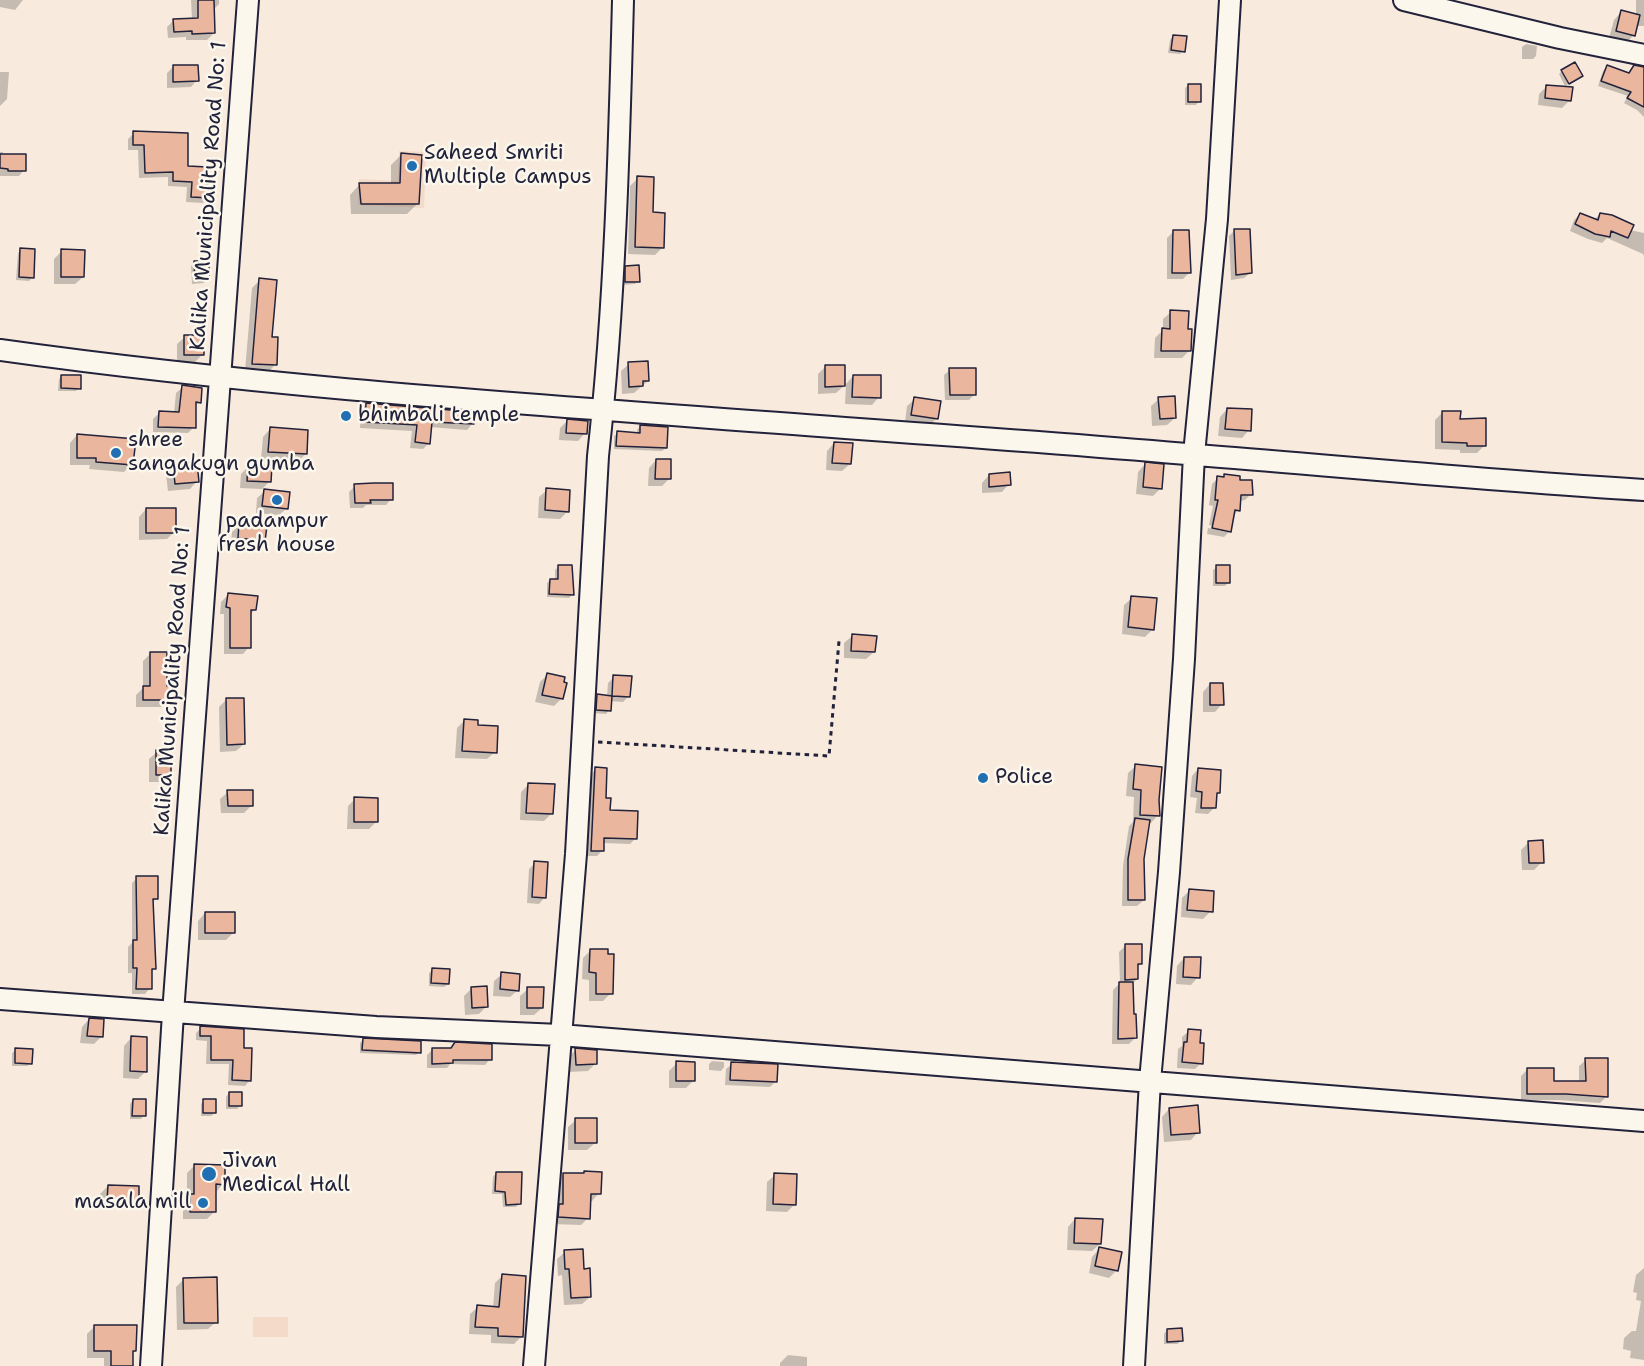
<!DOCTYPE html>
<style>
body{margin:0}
canvas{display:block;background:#f8eadc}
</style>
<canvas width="1644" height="1366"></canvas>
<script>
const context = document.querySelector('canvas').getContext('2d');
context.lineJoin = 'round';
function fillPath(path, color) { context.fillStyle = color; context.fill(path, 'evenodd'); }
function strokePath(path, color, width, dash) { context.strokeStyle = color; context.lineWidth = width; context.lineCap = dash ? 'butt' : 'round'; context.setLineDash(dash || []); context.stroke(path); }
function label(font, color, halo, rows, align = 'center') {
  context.font = font + ' "Shantell Sans",sans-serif'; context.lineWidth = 5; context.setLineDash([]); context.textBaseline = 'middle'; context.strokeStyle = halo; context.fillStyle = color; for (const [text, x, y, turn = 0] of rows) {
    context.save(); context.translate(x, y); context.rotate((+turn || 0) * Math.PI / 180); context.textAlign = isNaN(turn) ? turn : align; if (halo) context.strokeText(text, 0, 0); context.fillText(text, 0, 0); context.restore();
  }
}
fillPath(new Path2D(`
 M399,151L426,152L424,208L358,205L359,179L398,181Z
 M253,1317H288V1337H253Z`), '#f4dac9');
fillPath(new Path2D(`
 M0,0H23L15,10L0,7Z
 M191,0H219V4L213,10L214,33L207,40H186V37L168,38L167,27L174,20L192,19Z
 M1636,0H1644V26H1636L1634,35L1626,43L1609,38L1614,20L1621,12L1636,16Z
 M1173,36L1184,51L1180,54L1168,53L1170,40Z
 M1526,44L1537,46L1536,56L1533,59H1522V47Z
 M173,67L197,80L191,87L167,88V73Z
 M1607,67L1628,74L1634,67L1644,68V117L1637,110L1624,103L1628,96L1598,86L1603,71Z
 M1562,71L1578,79L1565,86L1559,74Z
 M0,72H9L7,99L0,106Z
 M1189,85L1199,101L1196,105H1185V88Z
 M1547,86L1570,100L1562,108L1538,105L1539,94Z
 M134,133L187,167L204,186L209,197L203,203L186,202L187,187L168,186V177L139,178L138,150H128V139Z
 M0,152H3V156L24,170L19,176H0Z
 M401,155L418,203L407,214H351L350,195L360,184L391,185V165Z
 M638,178L663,247L655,255L628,254L630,186Z
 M1580,214L1594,220L1600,214L1630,230L1644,233V256L1643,254L1607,238L1602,243L1588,239L1570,231L1574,220Z
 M1234,231L1250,273L1244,278L1231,280L1229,236Z
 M1173,232L1189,273L1183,279H1167V238Z
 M21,250L32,278L29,281L16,280L18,253Z
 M62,251L83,277L75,284H54V259Z
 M195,263L208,280L204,283L192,284L191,266Z
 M626,267L638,281L635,284L622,285L623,271Z
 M260,280L276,364L268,372L245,371L252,288Z
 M1171,312L1187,331L1189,351L1182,358H1154L1155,338L1163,330V319Z
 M185,337L203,354L195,362H177V344Z
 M629,364L648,381L634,393L622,394L621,371Z
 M825,367L844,386L836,393L818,394V374Z
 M950,370L975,394L969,400H945L944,375Z
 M62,376L79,388L76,391H58L59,379Z
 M853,376L879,397L872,405L845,404L846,384Z
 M183,387L199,402L195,407L194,427L188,433L153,432V419L159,413H174L176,393Z
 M915,399L937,418L929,426L905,422L907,406Z
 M1159,399L1175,418L1167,425L1152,426L1151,406Z
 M366,404L472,424L467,430L430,427L429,443L423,449L410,448L412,431L360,428L361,410Z
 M1227,409L1249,430L1242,438L1218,436L1220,417Z
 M1443,412L1459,421L1485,445L1477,453H1460V450L1435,449V420Z
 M567,421L585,433L578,441L559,440L560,428Z
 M640,426L666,448L662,451L614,449V436L618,433L637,434V430Z
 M270,429L306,454L298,461L261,459L263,437Z
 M77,435L132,464L124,472L89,469L90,465H70V443Z
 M834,443L850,464L842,471L826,470L827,451Z
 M656,460L669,479L662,486H648L649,468Z
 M1145,464L1161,488L1153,496L1136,494L1138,472Z
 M173,466L197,481L190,489L168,491L166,474Z
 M248,467L270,481L262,489L240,488L241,474Z
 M989,475L1009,484L1002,492L982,493V483Z
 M1225,476L1238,482L1251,494L1245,500L1239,501L1238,510L1233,516L1230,531L1224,537L1207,534L1208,528L1227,532V529L1209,525L1213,506L1209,505L1212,484L1218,478H1222Z
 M355,486L391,499L386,505H366L363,508H350L349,492Z
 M547,490L568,511L560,519L538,518L539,497Z
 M265,491L287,508L279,515L256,513L257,498Z
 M146,509L174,532L167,539L139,540V517Z
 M240,525L264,541L256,548L231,545L232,532Z
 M558,567L572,595L569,598L547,597V583L550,580H555V570Z
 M1217,567L1228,583L1225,586H1213V570Z
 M228,595L255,609L250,615L249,647L243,654H224V614H220L221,602Z
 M1132,598L1153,629L1145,637L1122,634L1124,605Z
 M852,636L874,652L866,659L844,658V643Z
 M150,654L166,687L169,699L161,707H136V695L143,688V661Z
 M548,674L565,684L561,699L554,706L535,702L540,682Z
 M614,677L629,696L623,702L610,701L609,710L606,714L593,713L594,699L597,696L607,697L608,683Z
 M1210,684L1222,704L1215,712H1203V692Z
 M227,699L244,744L236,751L220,752L219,707Z
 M465,720L476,727L495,752L487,759L455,758L457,728Z
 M157,752L170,774L162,782H149V759Z
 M1136,766L1157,800L1158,815L1151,823H1148L1142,859L1144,900L1137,906H1122L1123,866L1129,826L1133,822L1134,797L1126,796L1128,773Z
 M596,769L609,812L636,838L630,844L603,843L602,851L597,856H585L590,775Z
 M1198,769L1219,792L1215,796L1214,808L1208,814L1195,813L1197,798L1190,797L1192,776Z
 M529,784L551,814L544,821L520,820L521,792Z
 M228,792L252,805L244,813H221L220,799Z
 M355,799L376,822L369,829H347L348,806Z
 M1529,842L1542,862L1534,870H1522L1521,850Z
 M535,863L545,897L539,904L527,903L529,869Z
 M137,878L157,898L152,903L154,968L151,972L150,988L145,994H132V973H128V947L132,943V883Z
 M1190,890L1211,911L1203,919L1181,917L1182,898Z
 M205,913L233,933L226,940H198V921Z
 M1125,946L1141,963L1137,967V979L1132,984L1135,1038L1129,1044H1112L1113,990L1120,983L1119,952Z
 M591,950L607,955L611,993L603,1001H589V980L582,979L583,958Z
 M1184,958L1198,977L1191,985L1176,984L1177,966Z
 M433,970L448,984L444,987L429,986V973Z
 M502,974L518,990L510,997L493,996L494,981Z
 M471,989L487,1006L479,1014L465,1015L464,996Z
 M528,989L542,1008L534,1015H520V996Z
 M89,1019L101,1037L94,1044L80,1043L82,1027Z
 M201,1028L243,1049L250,1080L245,1086L228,1085L229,1064H206L207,1041L196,1040V1033Z
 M1189,1031L1201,1063L1195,1069L1177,1068L1178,1049L1182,1046V1037Z
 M131,1038L146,1071L138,1079L123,1078L124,1046Z
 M363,1040L419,1052L416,1055L360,1053V1043Z
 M16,1050L31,1063L27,1066H12V1053Z
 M432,1050L490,1059L485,1065L450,1064L447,1068H427V1055Z
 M576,1050L595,1064L588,1071L569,1072L568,1057Z
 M1586,1060L1607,1096L1600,1103L1558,1100H1521V1076L1527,1070L1553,1082H1579V1066Z
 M712,1061L724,1062V1067L721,1071L709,1070V1064Z
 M677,1063L693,1081L686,1088H669V1071Z
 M732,1064L776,1081L770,1087L725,1085L726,1069Z
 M229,1093L241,1105L237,1109H226V1097Z
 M133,1100L144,1115L141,1119H130V1104Z
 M204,1100L215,1113L211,1116H201V1104Z
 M1169,1109L1198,1132L1191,1140L1164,1142L1162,1117Z
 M576,1120L595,1143L587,1150H568V1127Z
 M194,1166L223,1184L216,1192L214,1212L207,1219H183V1203L187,1200V1173Z
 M496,1173L520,1203L516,1207H503L502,1194H492L493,1177Z
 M564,1174L599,1193L592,1201H589L588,1218L581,1225L552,1224L557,1181Z
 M775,1175L794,1205L787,1212L766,1211L767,1182Z
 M108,1186L137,1201L130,1209L100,1208V1194Z
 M1075,1219L1100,1244L1092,1251L1067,1250L1068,1227Z
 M1099,1249L1117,1270L1109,1278L1089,1273L1092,1257Z
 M565,1252L583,1270L590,1297L582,1304L564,1305L562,1275L558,1276L557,1259Z
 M1644,1268V1360L1630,1358L1631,1351L1623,1349L1624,1338L1632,1331H1636L1641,1301L1636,1300L1637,1293L1633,1292L1636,1275Z
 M502,1276L522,1336L514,1344L491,1343V1335L469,1334L470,1314L478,1307L493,1308L495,1283Z
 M183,1280L216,1322L208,1329L177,1330L176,1287Z
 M95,1326L135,1351L132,1354L131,1366H104V1358H87V1334Z
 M1167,1330L1181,1340L1178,1344H1164V1334Z
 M788,1355L807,1357V1366H780V1363Z`), '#0003');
const building = new Path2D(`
 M198,0H214L215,33L192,34V31L174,32L173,19L198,18Z
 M1621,10L1640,15L1635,36L1616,31Z
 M1173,35L1187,36L1185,52L1171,50Z
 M1575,62L1583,76L1569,84L1561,70Z
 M173,65H198L199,81L173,82Z
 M1607,65L1629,73L1634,65L1644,67V107L1627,98L1631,92L1601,81Z
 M1188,84H1201V102H1188Z
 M1546,85L1573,87L1571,101L1545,98Z
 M133,131L188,133V166L207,167L206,184L211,185L210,198L191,197L192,182L173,181V172L145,173L144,145H133Z
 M401,153L422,155L419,204H361L359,183H400Z
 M0,154H26V171H8V169L0,168Z
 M637,176L654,177L653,212L665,213L664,248L635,247Z
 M1580,213L1598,220L1600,213L1612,215L1634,225L1628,238L1611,231L1610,237L1595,234L1575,224Z
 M1234,229H1250L1252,273L1236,275Z
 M1173,230H1189L1191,273H1172Z
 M20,248L35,249L34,278L19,277Z
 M61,249L85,250L84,277H61Z
 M194,261H209V281H195Z
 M639,265L640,282H625V266Z
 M259,278L277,280L272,337H278L277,365L252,364Z
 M1170,310L1189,311L1188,329H1192L1191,351H1161L1162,328L1170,329Z
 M184,335H204V355H184Z
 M648,361L649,381H643V386L629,387L628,362Z
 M825,365H845V386L825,387Z
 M949,368H976V395H950Z
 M61,375H81V389L61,388Z
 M853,375H881V398L852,397Z
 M182,385L202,388L201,403L196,402V428L158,427L159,411L179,412Z
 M1175,396L1176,418L1160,419L1158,397Z
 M914,397L941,401L938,419L911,415Z
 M366,403L475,412L474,424L432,422L430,444L415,442L417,425L365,422Z
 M1227,408L1252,409L1251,431L1225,429Z
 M1442,411H1461L1460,419L1486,418V446H1467V443L1442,442Z
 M567,419L588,421L587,434L566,433Z
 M640,425L668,427L667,448L616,446L617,431L640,433Z
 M270,427L308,430L307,454L268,452Z
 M77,434L136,439L133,465L96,462V458H77Z
 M834,442L853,443L851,464L832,463Z
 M656,459H671V479H655Z
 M197,462L199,482L175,484L173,465Z
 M1145,462L1164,464L1162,489L1143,487Z
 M248,465L272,466L271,482L247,481Z
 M1010,472L1011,485L989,487V474Z
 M1224,474L1240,476V480H1252L1253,495H1241L1240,511L1235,510L1231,532L1212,528L1218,500H1215L1217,476L1224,477Z
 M374,483H393V500H370L371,503H355L354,484Z
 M546,488L570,490L569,512L545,510Z
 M264,489L290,492L288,509L262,506Z
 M146,508H176V533H146Z
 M239,523L267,526L265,541L238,538Z
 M558,565H572L574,595L549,594L550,579H558Z
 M1216,565H1230V583H1216Z
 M228,593L258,596L256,610H251V648H230V608L226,607Z
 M1131,596L1157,598L1154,630L1128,627Z
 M852,634L877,636L875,652L851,651Z
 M150,652H167V686H170V700H143V686H150Z
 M547,673L565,677L564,682L567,683L563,699L542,695Z
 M613,675L632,676L630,697L612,696Z
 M1210,683H1223L1224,705H1210Z
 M597,694L612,696L611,711L596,710Z
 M226,698H244L245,744L227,745Z
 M464,719L478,720V725L498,726L497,753L462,751Z
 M156,750H171V775H156Z
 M1135,764L1162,767L1159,800L1160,816L1140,815L1141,790L1133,789Z
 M595,767L607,768L606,798H611L610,810L638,811L637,839L604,838V851H591Z
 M1198,768L1221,770L1220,793H1217L1216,808H1201L1202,792L1196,791Z
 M528,783L555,784L553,814L526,813Z
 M227,790H253V806H228Z
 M354,797L378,798V822H354Z
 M1135,818L1150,820L1144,859L1145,900H1128V859Z
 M1543,840L1544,863H1529L1528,841Z
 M534,861L548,862L546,898L532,897Z
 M136,876H158V899H153L156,969H152V989H136L137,968H133V940H137Z
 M1189,889L1214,891L1213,912L1187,910Z
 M205,912H235V933H205Z
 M1125,944H1142V964H1138V979L1125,980Z
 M590,949H608V954H614L613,994H596V973L589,972Z
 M1184,957H1201L1200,978L1183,977Z
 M432,968L450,969L449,984L431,983Z
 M501,972L520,974L519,991L500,989Z
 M1119,982H1133L1134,1014H1136L1137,1038L1118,1039Z
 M487,986L488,1007L472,1008L471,987Z
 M527,987H544L543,1008H527Z
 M89,1018L104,1019L103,1037L87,1036Z
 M200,1026L244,1029V1048H252L251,1081L232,1080L233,1060H211V1036H200Z
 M1188,1029L1201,1030L1200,1043H1204L1203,1064L1182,1062L1184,1042H1187Z
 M131,1036L147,1037V1072L130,1071Z
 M363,1038L421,1041V1053L362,1050Z
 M455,1042L492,1044V1060H453V1063L432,1064V1048H451Z
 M15,1048L33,1049L32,1064L15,1063Z
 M575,1048L597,1050V1064L576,1065Z
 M1585,1058H1608V1097L1566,1094H1527V1068H1554V1081H1586Z
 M676,1061L695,1062V1081H676Z
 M731,1062L778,1064L777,1082L730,1080Z
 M229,1092H242V1106H229Z
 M133,1099H146V1116H132Z
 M203,1099H216V1113H203Z
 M1198,1105L1200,1133L1171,1135L1169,1108Z
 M575,1118H597V1143H575Z
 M194,1164L225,1165V1185L216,1184V1212H190V1194H194Z
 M584,1171L602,1172L601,1194H591L590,1219L558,1217L559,1204H563V1173H584Z
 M496,1172H522L521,1204L506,1205L505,1192L495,1191Z
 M774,1173L797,1174L796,1205L773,1204Z
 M108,1185L139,1186V1202L107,1201Z
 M1075,1218L1103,1219L1101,1244L1074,1243Z
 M1099,1247L1122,1252L1118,1271L1095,1266Z
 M583,1249L584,1269L590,1268L591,1297L571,1298L569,1269H565L564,1250Z
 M502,1274L526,1276L523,1337L498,1336V1328L475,1327L477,1305L499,1307Z
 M217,1277L218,1323H184L183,1278Z
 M94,1325H137L136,1351H133V1366H111V1351H94Z
 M1182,1328L1183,1341L1167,1342V1329Z`);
fillPath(building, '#eab69e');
strokePath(building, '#22223b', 1.5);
const minor = new Path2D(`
 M1404,0L1560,38L1644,55
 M0,350C283,390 573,407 859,429C972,437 1085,445 1198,455C1346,467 1495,481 1644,490
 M0,999L376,1027L560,1035L1644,1121
 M151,1366L173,1013L248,0
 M534,1366L576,854L598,456C615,304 619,152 623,0
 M1134,1366L1150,1081L1169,872L1184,659L1194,454L1217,219L1230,0`);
strokePath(minor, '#22223b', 24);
strokePath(new Path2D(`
 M598,742L829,756L839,641`), '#22223b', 3, [4.5, 4.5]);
strokePath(minor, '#fbf7ec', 20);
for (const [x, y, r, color] of [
 [412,166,6,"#1f6fb2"],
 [346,416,6,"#1f6fb2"],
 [116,453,6,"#1f6fb2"],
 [277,500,6,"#1f6fb2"],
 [983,778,6,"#1f6fb2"],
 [209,1174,8,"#1f6fb2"],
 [203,1203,6,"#1f6fb2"]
]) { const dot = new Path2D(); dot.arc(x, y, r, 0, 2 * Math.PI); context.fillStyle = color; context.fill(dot); strokePath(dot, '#fbf7ec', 2); }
label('21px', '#22223b', '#fbf7ec', [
 ["Saheed Smriti",424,154],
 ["Multiple Campus",424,178],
 ["bhimbali temple",358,416],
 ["shree",128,441],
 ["sangakugn gumba",128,465],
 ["padampur",277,522,"center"],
 ["fresh house",277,546,"center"],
 ["Police",995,778],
 ["Jivan",222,1162],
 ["Medical Hall",222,1186],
 ["masala mill",191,1203,"right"]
], 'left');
label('21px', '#22223b', '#fbf7ec', [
 ["Kalika Municipality Road No: 1",209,196,-86],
 ["Kalika Municipality Road No: 1",173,681,-86]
]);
</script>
